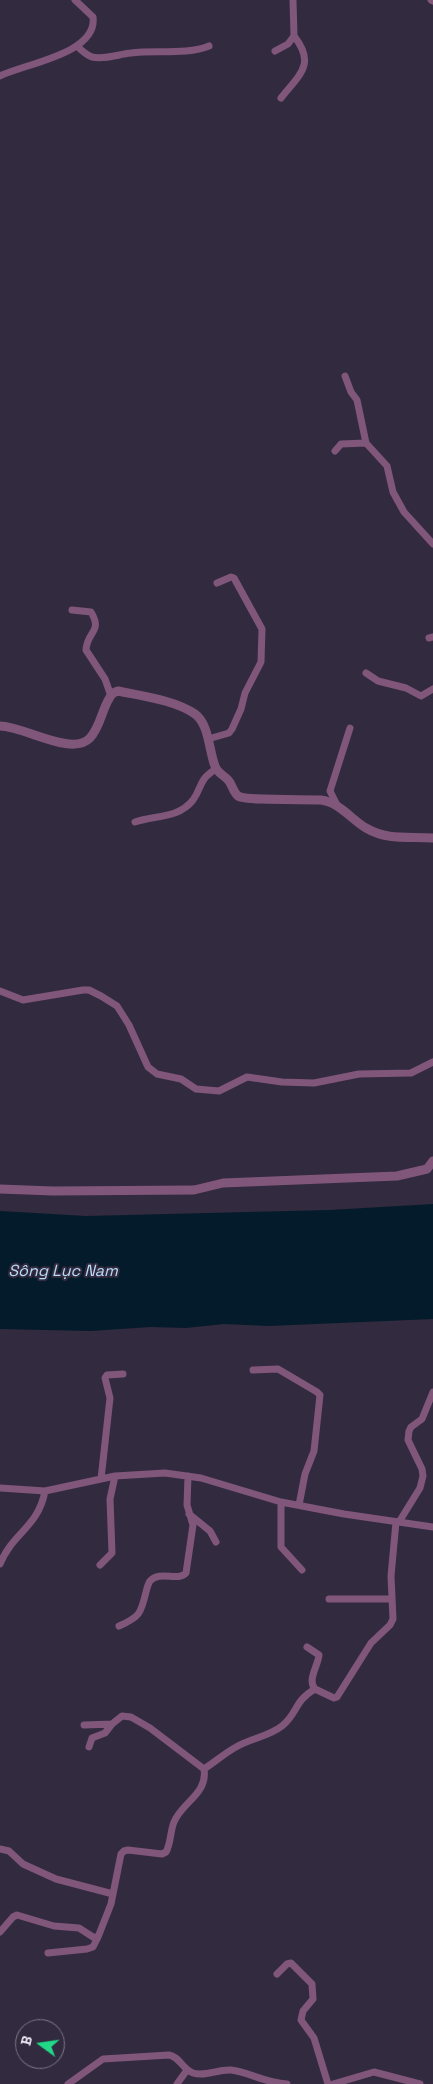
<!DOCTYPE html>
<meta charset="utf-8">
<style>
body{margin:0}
#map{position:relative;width:433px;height:2084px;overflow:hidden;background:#322a3e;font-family:"Space Grotesk",sans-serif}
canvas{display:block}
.north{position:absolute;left:15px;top:2019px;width:50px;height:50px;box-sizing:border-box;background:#322a3e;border:1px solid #7d7688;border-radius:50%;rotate:284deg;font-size:14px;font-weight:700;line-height:20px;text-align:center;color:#ede8f6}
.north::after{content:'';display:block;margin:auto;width:18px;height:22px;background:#21d887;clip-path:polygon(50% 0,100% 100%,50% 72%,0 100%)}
</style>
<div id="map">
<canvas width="433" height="2084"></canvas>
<div class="north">B</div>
</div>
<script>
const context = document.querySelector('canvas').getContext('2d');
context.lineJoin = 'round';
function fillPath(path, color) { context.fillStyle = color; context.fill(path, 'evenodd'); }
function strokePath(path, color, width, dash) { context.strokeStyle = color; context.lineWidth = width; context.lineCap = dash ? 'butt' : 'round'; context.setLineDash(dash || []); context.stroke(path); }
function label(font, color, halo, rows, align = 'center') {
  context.font = font + ' "Space Grotesk",sans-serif'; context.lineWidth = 4; context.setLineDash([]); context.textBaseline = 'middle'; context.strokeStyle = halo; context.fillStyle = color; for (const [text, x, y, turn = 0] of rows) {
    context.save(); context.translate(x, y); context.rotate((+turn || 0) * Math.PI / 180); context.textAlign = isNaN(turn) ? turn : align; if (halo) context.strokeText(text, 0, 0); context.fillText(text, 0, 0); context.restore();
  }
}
fillPath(new Path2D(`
 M433,1204V1319L269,1326L224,1324L186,1328L151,1327L91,1331L0,1329V1211L86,1216L330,1210Z`), '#041b2b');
strokePath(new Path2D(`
 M431,0L433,1
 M77,46C81,50 86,55 92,57C105,60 119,54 131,53C154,50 188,55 209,46
 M275,51L288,44L294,36L293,0
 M0,76C23,64 98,54 93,17L75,0
 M281,98C300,74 316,64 294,36
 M345,376L351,392L357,400L366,443L387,466L393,492L404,512L433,544
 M335,451L341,444L366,443
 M72,610L91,612C103,632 87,631 86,650L105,679L111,696
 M429,638L433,637
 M366,673L378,681L406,688L421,696L433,689
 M208,739L229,733L232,729L241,709L245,693L261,662L262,629L234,578L231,577L217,583
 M338,807L330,791L350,728
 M135,822C155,815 178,819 193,800C203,786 198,780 216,769
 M0,991L23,1000L83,990H89L101,996L117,1006L129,1025L148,1067L157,1074L181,1079L196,1089L219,1091L247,1077L282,1082L314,1083L359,1074L411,1073L433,1062
 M253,1370L278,1369L317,1392L320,1395L314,1451L305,1474L299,1505
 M101,1479L110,1398L105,1378L107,1375L123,1374
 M0,1488L45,1491L115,1476L165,1473L201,1478L281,1502L344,1514L433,1527
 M281,1502V1547L302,1570
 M189,1514L210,1531L216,1542
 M399,1522L420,1488L423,1476L422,1469L408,1440L409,1431L411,1427L422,1419L433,1392
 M0,1564C13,1532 38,1528 45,1491
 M100,1565L112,1553L110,1499L115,1476
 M329,1599H391
 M119,1626C140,1617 141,1613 146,1592C147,1588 148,1584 150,1581C160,1570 178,1582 186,1573L193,1525L187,1505L188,1476
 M307,1647L319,1655C318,1666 307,1680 315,1689
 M84,1725L112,1724L122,1716L131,1717L150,1728L204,1769C215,1762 225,1753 236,1747C251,1738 268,1737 282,1726C298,1713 294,1701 315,1689L334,1698L337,1697L371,1643L390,1625L393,1619L391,1576L396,1522
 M89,1747L92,1738L105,1733L112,1724
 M0,1849L9,1851L23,1864L56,1879L113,1894
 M0,1932L13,1917L17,1915L54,1926L79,1928L93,1937H98L111,1904L121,1854L124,1851L128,1850L162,1854L166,1852C171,1843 170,1832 174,1822C182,1802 208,1794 204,1769
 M48,1953L87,1949L93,1947L98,1937
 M277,1974L287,1964L291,1963L312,1984L313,1999L303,2011L301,2020L314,2038L328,2084
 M68,2084L103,2059L169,2055C180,2057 182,2069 193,2073C205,2077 218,2069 231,2070C249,2072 265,2083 287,2084
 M177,2084L187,2070
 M333,2084L374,2072L420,2084`), '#80567a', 7);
strokePath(new Path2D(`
 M0,726C24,726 72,757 90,738C102,725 102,705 113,693L118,691C141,696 175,700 195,714C209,724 209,751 215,766C217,773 224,775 228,780C232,784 233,792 238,796C245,801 307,799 321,800C339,802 352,820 366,828C388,841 410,836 433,838
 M0,1189L53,1191L194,1190L223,1183L397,1176L427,1169L433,1161`), '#80567a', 9);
label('italic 16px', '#b8dbf9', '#322a3e', [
 ["Sông Lục Nam",63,1272]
]);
</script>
